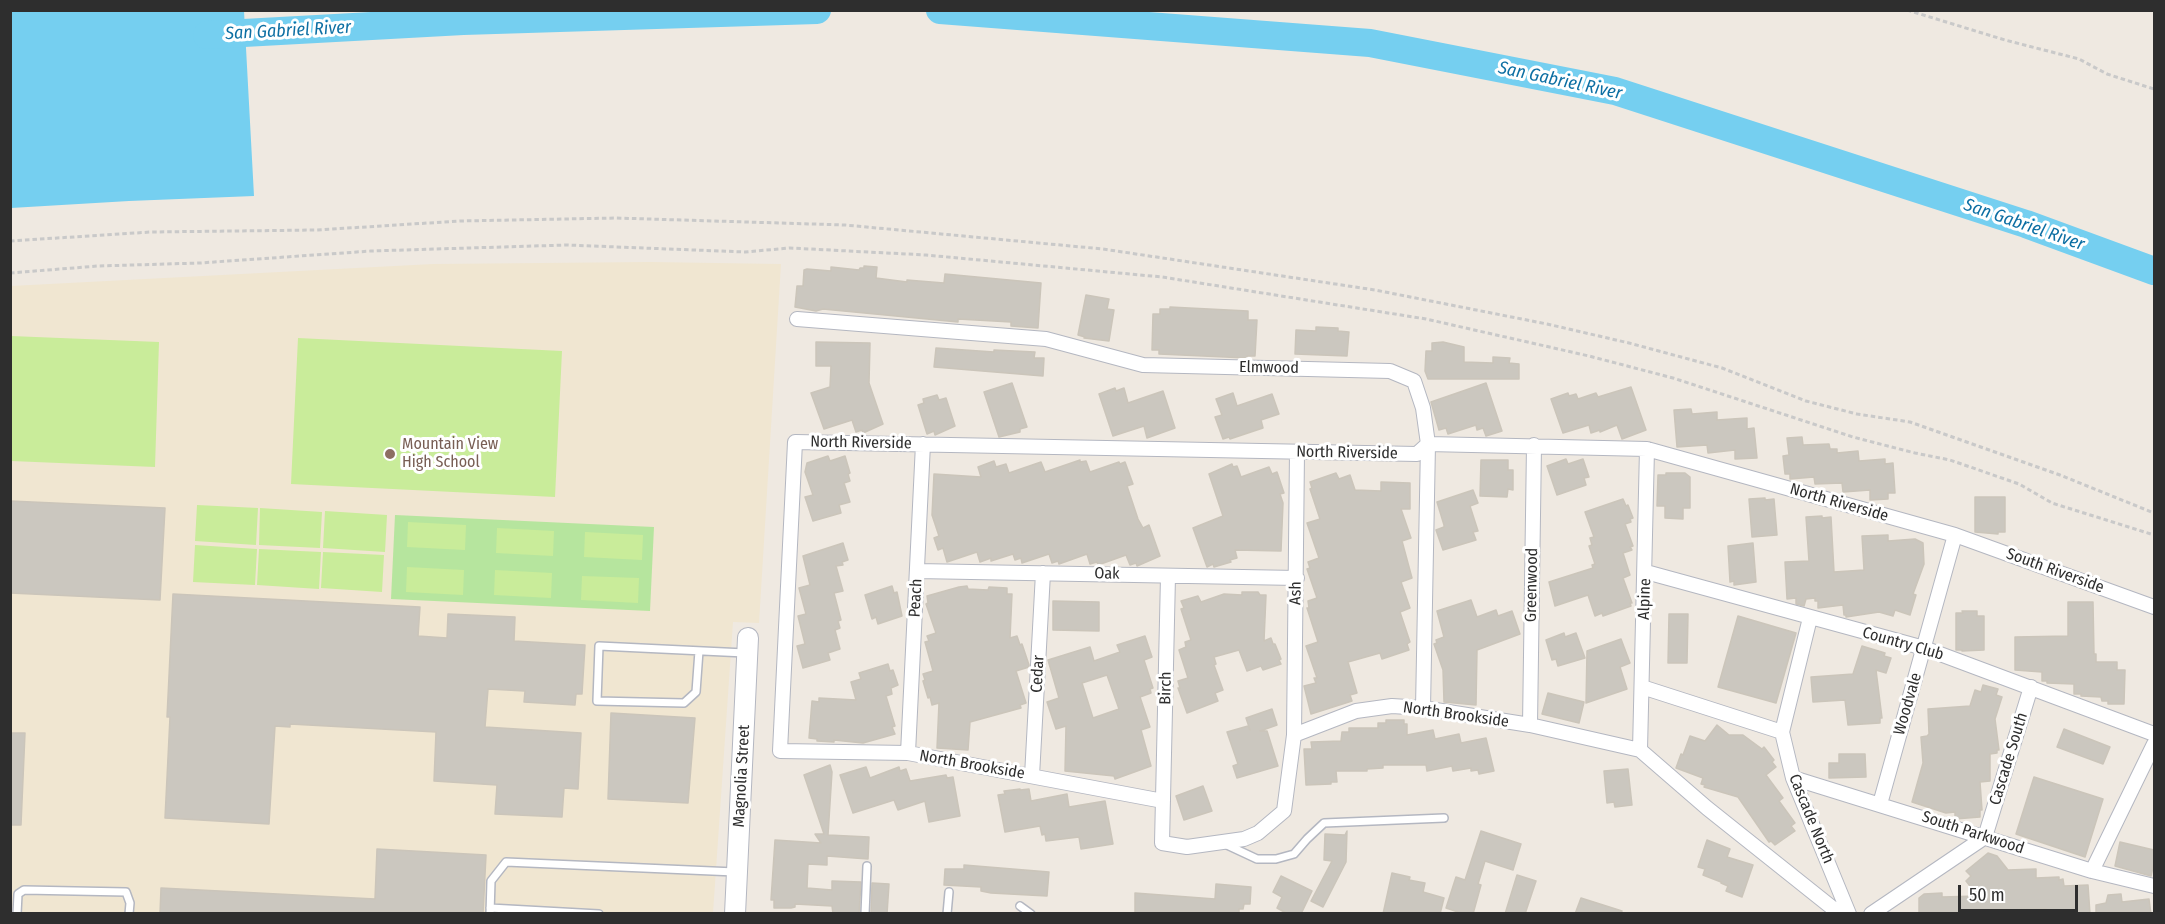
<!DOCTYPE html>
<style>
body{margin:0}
#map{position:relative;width:2165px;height:924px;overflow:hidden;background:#efe9e1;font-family:"Fira Sans Condensed",sans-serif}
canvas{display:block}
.frame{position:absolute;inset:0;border:12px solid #2e2e2e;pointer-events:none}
.scale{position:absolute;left:1958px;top:885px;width:120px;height:27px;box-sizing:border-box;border:3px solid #2e2e2e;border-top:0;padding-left:8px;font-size:18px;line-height:21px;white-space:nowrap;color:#2e2e2e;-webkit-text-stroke:4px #fff;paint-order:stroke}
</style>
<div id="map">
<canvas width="2165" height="924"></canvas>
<div class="frame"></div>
<div class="scale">50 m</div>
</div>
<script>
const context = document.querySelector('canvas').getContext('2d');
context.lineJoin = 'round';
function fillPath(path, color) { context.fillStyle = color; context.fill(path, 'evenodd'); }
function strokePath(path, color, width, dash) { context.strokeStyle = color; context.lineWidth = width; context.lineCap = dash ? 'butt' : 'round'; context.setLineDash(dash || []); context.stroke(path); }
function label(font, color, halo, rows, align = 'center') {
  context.font = font + ' "Fira Sans Condensed",sans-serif'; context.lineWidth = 6; context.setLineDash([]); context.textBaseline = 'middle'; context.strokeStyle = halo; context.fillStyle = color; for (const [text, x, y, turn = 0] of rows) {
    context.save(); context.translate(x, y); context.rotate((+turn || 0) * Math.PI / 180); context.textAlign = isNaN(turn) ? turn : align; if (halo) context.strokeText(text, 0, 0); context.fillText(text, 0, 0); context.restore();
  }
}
fillPath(new Path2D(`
 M650,262L781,264L759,623L733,622L713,913L11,914V286L433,264Z`), '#f0e6d1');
fillPath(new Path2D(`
 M395,515L654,527L650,611L391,599Z`), '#b6e59e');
fillPath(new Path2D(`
 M11,336L159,342L155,467L11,461Z
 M298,338L562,351L555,497L291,484Z
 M197,505L258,508L256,545L195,541Z
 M260,508L322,512L320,548L259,545Z
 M325,511L387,515L385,552L323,548Z
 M408,522L466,525L465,550L407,547Z
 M497,528L554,531L553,556L496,553Z
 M585,532L643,535L642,560L584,557Z
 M195,545L257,549L255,585L193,582Z
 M259,549L321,552L319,589L257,585Z
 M323,552L384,555L382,592L321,588Z
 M407,567L464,570L463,595L406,592Z
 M495,570L552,573L551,598L494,595Z
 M582,576L639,578L638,603L581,600Z`), '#c9ec9a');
fillPath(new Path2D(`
 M11,10L244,11L254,196L129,201L11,208Z`), '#75cff0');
strokePath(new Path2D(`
 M940,10L1370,43L1615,91L2026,224L2154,271
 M207,35L463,21L817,10`), '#75cff0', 28);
const building = new Path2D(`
 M864,266L877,267L876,278L907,282V280L944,283L945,274L1041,283L1038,328L1011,326V322L958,319V322L823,309L816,311L795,307L797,286H803L804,270L807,269L831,271V267L859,270L860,268H864Z
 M1086,295L1109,299L1107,309L1114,310L1109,341L1084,338L1085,337L1078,335Z
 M1170,307L1248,311V320H1257L1255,356H1247V358L1159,354V350H1152L1153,314H1160V309H1170Z
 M1316,327L1338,328V331L1349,332L1347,356L1295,354L1296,330L1316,331Z
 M816,342L870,343L869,383L883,424L863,433L862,430L856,432L852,420L824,429L811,393L830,387L831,366H816Z
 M1443,342L1464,347V362L1493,363V357L1510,358L1509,363L1519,364V379H1428L1425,371L1426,351H1432V343Z
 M936,348L994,352V350L1035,352L1034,358H1044L1043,376L934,367Z
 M1012,383L1027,427L1020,429V432L999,437L984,392Z
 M1486,383L1502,431L1486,436L1483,428L1477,430L1476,425L1448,434L1446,428L1439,430L1431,402Z
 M1631,387L1646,430L1622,439L1617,425L1600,432V430L1591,433L1589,425L1563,433L1551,399L1568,393L1569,396L1576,394L1578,399L1596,393L1598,397Z
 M1115,388L1116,391L1124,388L1128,403L1163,391L1175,428L1147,438L1144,426L1113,436L1099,394Z
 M1233,393L1237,406L1272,394L1279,414L1261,420L1263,428L1230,439L1229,437L1223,439L1215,417L1222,415L1216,399Z
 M937,395L939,400L946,398L955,426L935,435L934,431L927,434L918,405L924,403L923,399Z
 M1691,409L1692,414L1717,412V420L1747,418V429L1754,428L1757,458L1735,459V450L1708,453L1707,445L1677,447L1674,410Z
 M1802,437L1803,445L1829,444L1830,449H1837V453L1858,451L1859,461L1885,459V464L1893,463L1895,493H1888V499L1870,500V490L1843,492L1842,483L1815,484L1814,477L1790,479V474H1785L1783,456L1789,455L1787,438Z
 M828,456L830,461L845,456L850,473L848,474L850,481L844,483L850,502L839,505L841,513L813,521L805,497L813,495L805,472L807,463Z
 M1566,459L1568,464L1583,459L1589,477L1584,478L1586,485L1557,495L1547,466Z
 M1080,460V462L1086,461L1090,472L1119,462L1120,464L1125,462L1133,484L1127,486L1138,519L1143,528L1149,525L1160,556L1137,566L1136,563L1130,565L1126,555L1098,565L1097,562L1090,564L1087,554L1059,564L1058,561L1052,563L1049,554L1022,563L1021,558L1015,560L1013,554L991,561V558L980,562L977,552L947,562L943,548L938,550L934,538L939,536L932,515L934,474L981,477L978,467L994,461L996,467L1006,464L1009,473L1041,462L1045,472Z
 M1481,460H1508V470H1513V490L1508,489L1507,497L1480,496Z
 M1232,464L1233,467L1237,466L1241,477L1269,467L1272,474L1277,472L1284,493L1280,494L1283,503L1281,551L1235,550L1237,558L1230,560L1231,562L1214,567L1213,564L1207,567L1193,528L1223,516L1209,474Z
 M1336,473L1339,479L1350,475L1355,490L1381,491V482L1410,483V509H1401L1411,538L1402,541L1412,578L1401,582L1410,608L1400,612L1410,642L1407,644L1409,650L1382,659L1380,653L1348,662L1357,693L1350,695L1352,701L1311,714L1304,686L1316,683L1314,678H1317L1306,646L1318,642L1307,608H1309L1308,601L1317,598L1307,569L1310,568L1308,562L1319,558L1307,523L1320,519L1310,489L1312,488L1310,482Z
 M1666,473H1685L1690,477V508H1683V519L1665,518V506H1657L1658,475H1666Z
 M1473,490L1478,503L1470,506L1478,531L1473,532L1476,540L1443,550L1436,530L1444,527V525L1437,502Z
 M1975,497H2005V532H1998V534L1975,532Z
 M1765,498V500L1774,499L1777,535L1752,537L1749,499Z
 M1623,499L1626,506L1628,505L1633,518L1630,519L1631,522L1625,524L1633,546L1630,547L1632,550L1623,553L1630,575L1623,578L1632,603H1630L1631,606L1603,616L1602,613L1595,616L1588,595L1555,606L1549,582L1593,568L1592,565L1595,564L1589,546L1592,545L1590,538L1594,537L1585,512Z
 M10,501L165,508L160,600L10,593Z
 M1822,516V518L1831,517L1834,572L1864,570L1862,536L1888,535V541L1915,539L1923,543L1924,564L1913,594L1916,595L1910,615L1895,610L1893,616L1879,612L1846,617V615H1844L1843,605L1818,608V601H1815V598L1806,599L1804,606L1796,604V598L1787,599L1785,562L1809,561L1806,517Z
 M843,543L848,560L842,562L843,565L836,566L843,591L834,593L841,620L838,621L840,628L835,630L840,649L828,653L830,660L803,668L797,646L805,644L798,616L806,614L799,588L810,585L803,556Z
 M1753,543L1756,582L1734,585V581L1730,582L1728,546Z
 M892,586L894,593L897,592L902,616L878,624L876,617L872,619L865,595Z
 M967,586L968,589L988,590L989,587L1007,588V594H1012L1010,638L1017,636L1020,645L1022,644L1029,665V667L1016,671L1026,703L1020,705L1021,708L970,722L968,750L937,748L939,703L932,705L930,697L928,698L923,681L925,680L923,674L933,671L925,642L929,641L927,636L936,633L926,604L928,603L927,596L959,587Z
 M1242,592H1258L1260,595H1266L1264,641L1271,638L1273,644H1275L1281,659L1279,660L1281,664L1263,670L1261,666L1247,671L1239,650L1214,657L1216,664L1214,665L1223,690L1215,693L1218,701L1187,713L1178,688H1180L1178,681L1188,678L1179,650L1186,647L1185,642L1191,640L1181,609L1184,608L1181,601L1198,596L1201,602L1224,594L1242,595Z
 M173,594L420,607L418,636L447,638L448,614L515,617L514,641L585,645L582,694H576L575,705L524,702L525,691L488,689L485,727L581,733L578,789L564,788L562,817L495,814L497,785L434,781L436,732L290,724V727L275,726L269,824L165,818L170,717H167Z
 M1471,600L1477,617L1496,610L1498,616L1512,611L1520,634L1477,650L1476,705L1444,702L1443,670L1434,644L1437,643L1436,640L1444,637L1437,611Z
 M1053,601L1099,602V631L1053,630Z
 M2068,602H2093L2094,654H2096V662H2117V670H2125L2124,704H2108V701H2102L2101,697L2081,696V694H2074V684L2047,683V681H2042V672L2015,670V637L2068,636Z
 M1962,611H1977V616H1984V650L1962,651V650H1956V613H1963Z
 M1669,614H1688L1687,663H1668Z
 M1738,616L1796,633L1776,703L1718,687Z
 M1564,633L1565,637L1576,633L1585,658L1558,666L1556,659L1552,660L1546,640Z
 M1145,636L1152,657L1144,660L1153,688L1150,689L1151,693L1140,697L1150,727L1141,730L1151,766L1115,779L1114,776L1065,771L1066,726L1056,729L1047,702L1059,698L1048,660L1090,647L1094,661L1120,652L1117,645ZM1107,675L1119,709L1093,718L1082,683Z
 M1621,639L1630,663L1620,667L1627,689L1586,703L1587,651Z
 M1862,646L1885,653L1884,656L1891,658L1886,673L1876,670L1882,718H1880V723L1848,725L1845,700L1813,702L1811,677L1853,674Z
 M888,664L890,671L893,670L898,685L891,688L892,694L886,696L895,726L892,727L895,734L863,743L834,740V742L817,741V739L809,738L812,701L819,702V698L856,700L851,682L861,679L859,673Z
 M1983,685L1998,689L1996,695L2002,697L1995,719L1999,750H1997V753L1990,754V781L1980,782L1982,810H1980V817L1955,819V812L1946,813L1912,802L1923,763L1921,737L1927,736L1929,734L1928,709L1970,706L1975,690L1981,692Z
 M1548,693L1584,702L1579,723L1542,714Z
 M1272,709L1277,725L1260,731H1267L1278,766L1237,778L1233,766L1238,764L1227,732L1248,726L1250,730L1246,718Z
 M611,713L695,718L688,803L608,799Z
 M1386,720H1404V724H1407V735L1433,730L1435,739L1459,734L1461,743L1486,738L1494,771L1479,774L1478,770L1471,771V768L1453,771L1452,766L1427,771L1426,765H1383V768L1367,769V771H1336L1337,782H1331V784L1306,785L1304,749H1312L1311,742L1341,741L1342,732H1349V728H1378V723H1386Z
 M1717,725L1729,735H1743L1762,749L1764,747L1774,760L1772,762L1776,767L1766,775L1783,798L1779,801L1795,823L1791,826L1795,831L1775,845L1771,841L1769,842L1738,797L1704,787L1705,785L1701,784L1703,778L1676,768L1681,754L1683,755L1690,736L1705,741Z
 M2064,729L2110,747L2103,764L2057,747Z
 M10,733H25L21,825H10Z
 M1839,754H1865L1866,777L1829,778V763H1839Z
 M830,765L832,772L828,835L869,837L868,859L827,856V865L808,864L807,888L832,890V881L861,882L859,914H833L832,906L795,904V907L791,908H774V900H771L775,840L821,843L815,834H824L804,775Z
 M866,767L870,778L899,767L900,771L906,769L910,781L946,775L947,778L953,777L960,816L929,822L925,801L898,810L894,800L853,813L840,775Z
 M1628,769L1632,805L1615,807L1614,802L1607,803L1604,771Z
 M2034,777L2103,799L2085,857L2016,834Z
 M1203,786L1212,811L1184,820L1176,796Z
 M1020,789V790L1029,789L1031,801L1067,794L1069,807L1105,801L1113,844L1081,849L1079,837L1046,841L1045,834L1042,835L1040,826L1005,832L998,795L1005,794L1004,791Z
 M1347,831L1346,862L1323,907L1311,901L1332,861L1324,860L1325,834L1345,835Z
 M1481,831L1521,844L1513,870L1485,861L1478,884L1481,885L1473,914H1464L1446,908L1456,877L1465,880Z
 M1707,840L1730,849L1727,857L1753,865L1742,897L1726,891L1728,886L1721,883V882L1703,875L1705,869L1698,867Z
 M2120,842L2154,850V863L2151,876L2115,866Z
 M377,849L486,855L483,914H160L161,888L375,899Z
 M1988,853L1997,856L2008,870L2036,869V878L2059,877V880L2063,879L2064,886L2088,885L2090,914H2046V909L2004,910V914H1919V898L1924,894L1942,893V897L1978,896L1966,881L1971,876L1966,871Z
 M964,865L1049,872L1047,896L991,893L981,891V887L944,885L945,869H964Z
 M1392,873L1410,877L1409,880L1425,883L1423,892L1444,898L1440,914H1383Z
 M1517,875L1536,881L1525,914H1505Z
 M1281,876L1312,891L1301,914H1288L1277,908L1282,897L1273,892Z
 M872,883L889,884L887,914H871Z
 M1216,884L1251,887L1250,904H1244L1243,909H1239V914H1135V893L1215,899Z
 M2121,894L2122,902L2149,899L2151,914H2096V905L2106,903L2108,895Z
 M1581,898L1622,911L1621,914H1575Z`);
fillPath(building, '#cbc7bf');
strokePath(building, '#cbc5ba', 1.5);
const lane = new Path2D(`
 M699,651L696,692L684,703L597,701L599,646L745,653
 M1227,845L1257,859H1276L1294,854L1307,839L1324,823L1444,818
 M1020,906L1031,914
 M490,908L599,914
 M17,914L18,894L24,890L126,892L130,903L129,914
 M490,914L491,881L506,862L735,872
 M865,914L867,866
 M947,914L949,892`);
const street = new Path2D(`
 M797,319L1046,339L1143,365L1390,371L1414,381L1423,408L1428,444L1423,708
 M917,571L1297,578
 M1646,572L1924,648L2154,734
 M1168,576L1162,843L1187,847L1244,839L1258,833L1284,811L1294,735L1297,452
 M1810,618L1782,732L1793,778L1849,914
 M1642,687L1782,732
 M1530,725L1534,445
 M1294,735L1356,711L1392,706L1423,708L1530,725L1640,750L1707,808L1840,914
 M1640,750L1647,449
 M908,753L923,444
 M1032,776L1043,573
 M1793,778L2092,871L2154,886
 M1163,801L908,753L780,751L795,442L1417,454L1428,444L1647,449L1955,535L2154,607
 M1880,804L1955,535
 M2092,871L2154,744
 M1871,914L1985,837L2031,687`);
const secondary = new Path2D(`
 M735,914L748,638`);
strokePath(lane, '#b4b7c1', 10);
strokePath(street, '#b4b7c1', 16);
strokePath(secondary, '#b4b7c1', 22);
strokePath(new Path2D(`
 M1907,10L2005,40L2079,59L2107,74L2154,89
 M10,241L151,232L317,230L460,221L616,218L845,225L1103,249L1375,290L1547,324L1629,343L1722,368L1806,401L1857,414L1910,422L2060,475L2154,513
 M10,273L98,266L200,263L371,251L567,245L745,252L790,248L926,255L1162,277L1426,319L1589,356L1673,378L1853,437L1915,453L1950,460L2019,484L2052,503L2154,535`), '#c9c9c9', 3, [4.5, 3]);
strokePath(lane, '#fff', 7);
strokePath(street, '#fff', 14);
strokePath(secondary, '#fff', 20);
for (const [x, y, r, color] of [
 [390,454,6,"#8d6e63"]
]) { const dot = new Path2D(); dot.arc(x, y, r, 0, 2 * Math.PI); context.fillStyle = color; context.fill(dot); strokePath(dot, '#fff', 2); }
label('16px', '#2e2e2e', '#fff', [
 ["Elmwood",1269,368,1],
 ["North Riverside",861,443,1],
 ["North Riverside",1347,453,1],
 ["North Riverside",1839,503,16],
 ["South Riverside",2055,571,20],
 ["Oak",1107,574,1],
 ["Greenwood",1532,585,-89],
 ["Ash",1296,593,-89],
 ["Peach",916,598,-87],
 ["Alpine",1645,599,-88],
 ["Country Club",1903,644,16],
 ["Cedar",1038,674,-87],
 ["Birch",1166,688,-89],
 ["Woodvale",1908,704,-74],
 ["North Brookside",1456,715,8],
 ["Cascade South",2009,759,-73],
 ["North Brookside",972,765,10],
 ["Magnolia Street",742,776,-87],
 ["Cascade North",1811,819,68],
 ["South Parkwood",1973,833,18]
]);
label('16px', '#785e54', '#fff', [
 ["Mountain View",402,445],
 ["High School",402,463]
], 'left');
label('italic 18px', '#0d6fa3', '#fff', [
 ["San Gabriel River",288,31,-3],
 ["San Gabriel River",1560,81,12],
 ["San Gabriel River",2024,225,19]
]);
</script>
